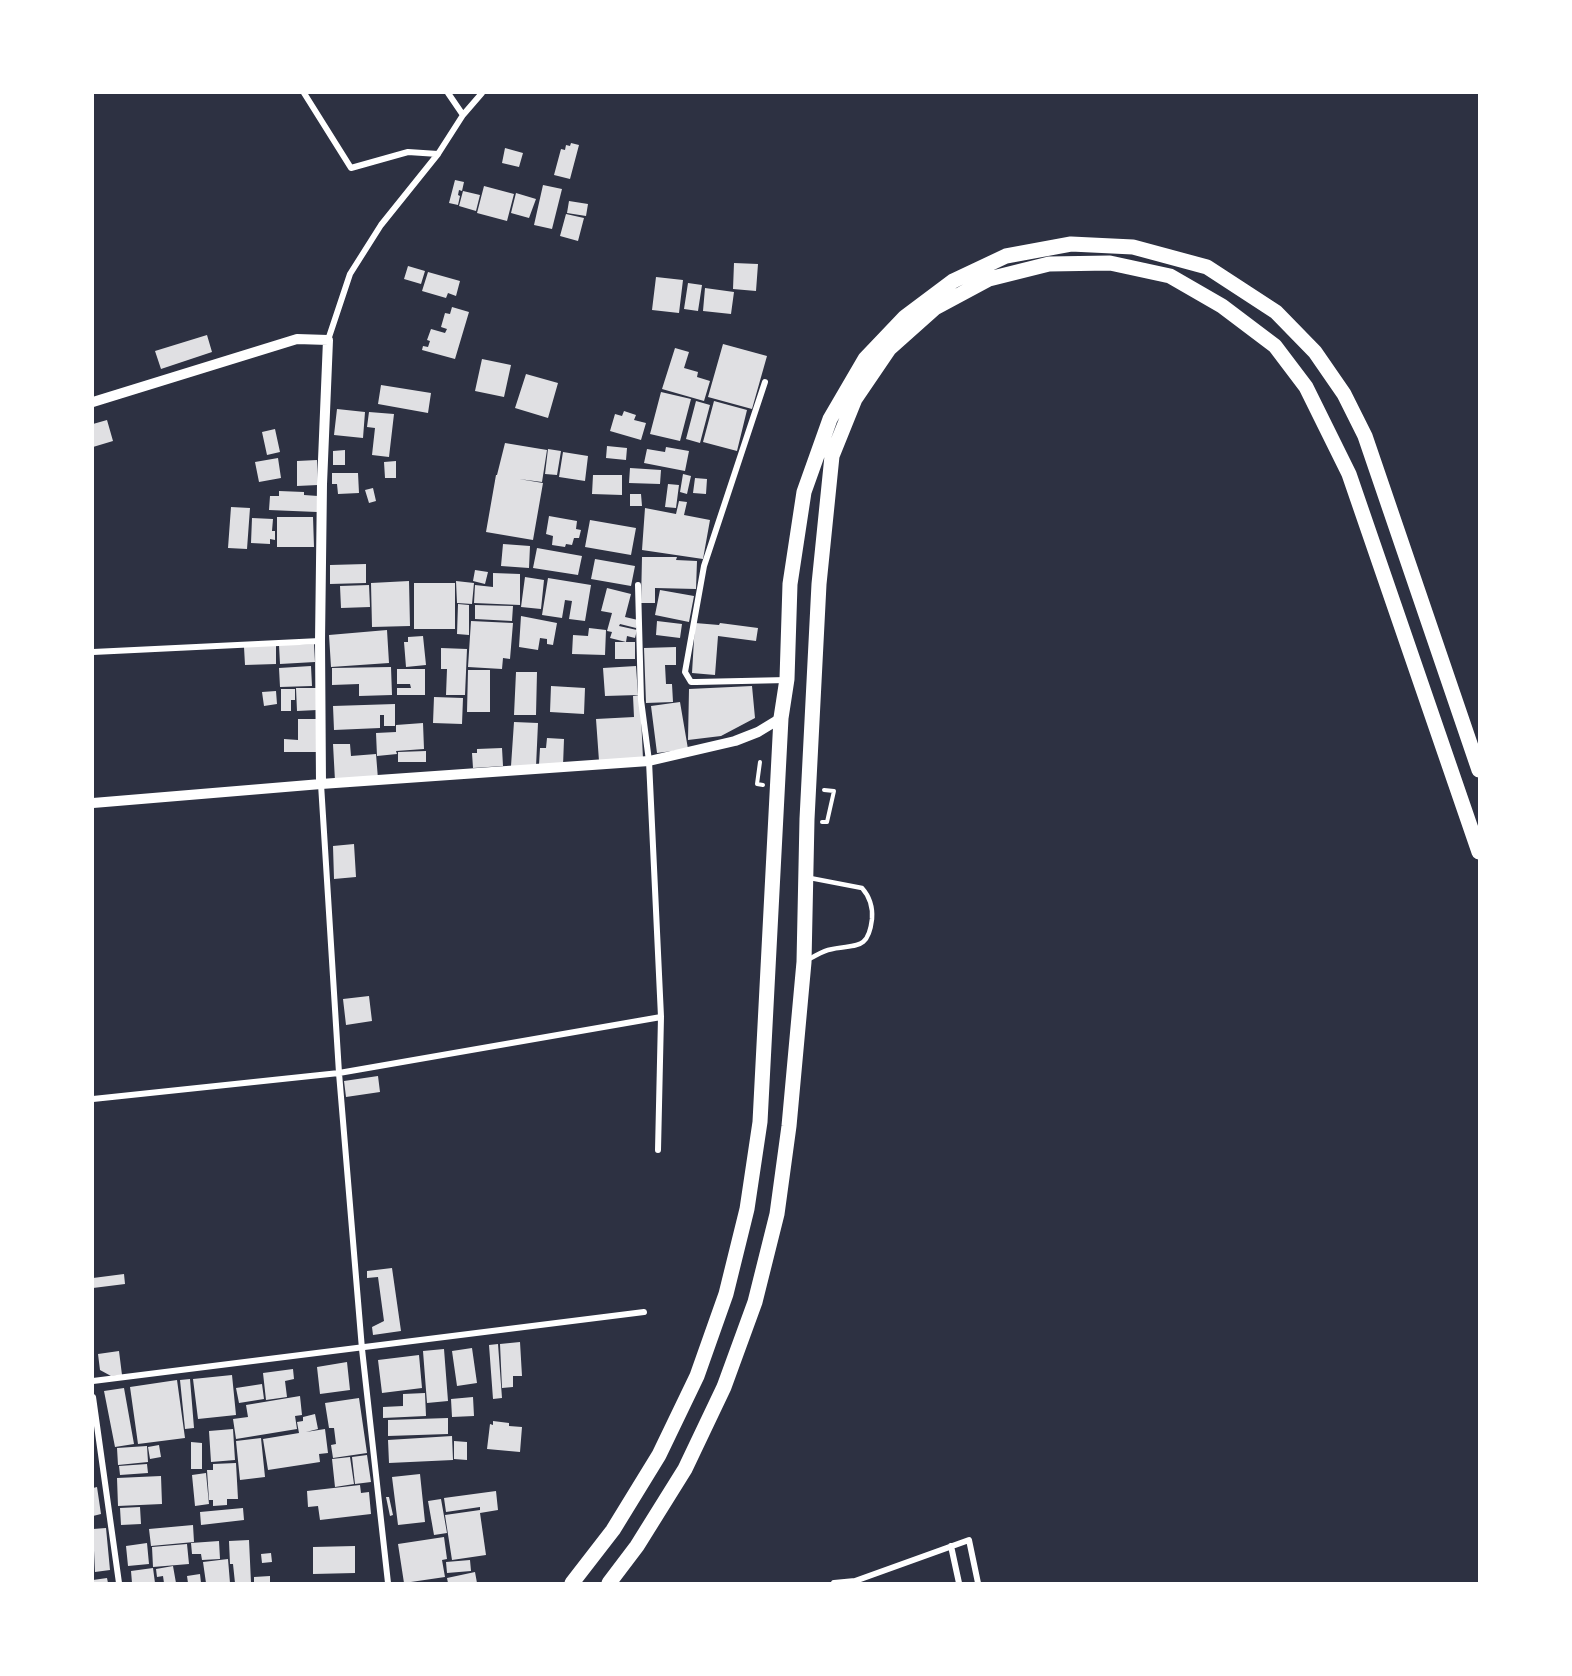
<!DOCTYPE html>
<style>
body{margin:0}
#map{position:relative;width:1572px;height:1676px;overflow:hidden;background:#2d3142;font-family:"Roboto Condensed",sans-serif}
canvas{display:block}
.frame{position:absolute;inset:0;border:94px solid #fff;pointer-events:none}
</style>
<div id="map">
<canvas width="1572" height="1676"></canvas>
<div class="frame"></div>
</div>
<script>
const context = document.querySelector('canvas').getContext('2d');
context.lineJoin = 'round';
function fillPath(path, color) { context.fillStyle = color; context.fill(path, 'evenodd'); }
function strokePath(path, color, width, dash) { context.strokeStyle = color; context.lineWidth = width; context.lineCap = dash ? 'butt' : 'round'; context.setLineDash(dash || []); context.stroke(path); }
fillPath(new Path2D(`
 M571,143L579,145L570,179L554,175L561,149L565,150L566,145L570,146Z
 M505,148L523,153L519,167L502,163Z
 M455,180L464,182L462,191L459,190L458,195L460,196L458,205L449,203Z
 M543,185L562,189L552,229L534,225Z
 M484,186L514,194L507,221L477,213Z
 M463,191L480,195L476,211L459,206Z
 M516,193L536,199L529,218L511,213Z
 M569,201L588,204L586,216L567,213Z
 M566,214L584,218L578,241L560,236Z
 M734,263L758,264L756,291L733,289Z
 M408,266L425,271L421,284L404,279Z
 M428,272L460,281L456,296L448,293L446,298L422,291Z
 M656,277L683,280L679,313L652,310Z
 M688,283L702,285L698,311L684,309Z
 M705,288L734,292L731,314L703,311Z
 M452,307L469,312L455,359L422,350L423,346L428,347L430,341L427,340L431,329L445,333L447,329L441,327L445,313L450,314Z
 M207,335L212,352L161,369L155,351Z
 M723,344L767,356L752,409L708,397Z
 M675,348L689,352L684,368L698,372L697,377L710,381L704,401L662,389Z
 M482,359L511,365L504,397L475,391Z
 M526,374L558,383L548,418L515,408Z
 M381,385L431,393L428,413L378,404Z
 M661,392L691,399L680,441L650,434Z
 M696,401L710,405L700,443L686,439Z
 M714,401L747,410L737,451L703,442Z
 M337,409L365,412L363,438L334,435Z
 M624,411L636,415L634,420L646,423L641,440L610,431L615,414L622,416Z
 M369,412L394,414L389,457L372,455L375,428L367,427Z
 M107,420L113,441L93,447V424Z
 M275,429L280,452L267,455L262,432Z
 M505,443L547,450L542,482L519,479L543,483L533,540L486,532L496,475H497Z
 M607,446L627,448L626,460L606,458Z
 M666,447L689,451L685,471L644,463L647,449L665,452Z
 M548,449L561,451L557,475L545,474Z
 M345,450V465H333V451Z
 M563,452L588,456L585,481L559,477Z
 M278,458L281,478L259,482L255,462Z
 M317,460L318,485L297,486V461Z
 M396,461V478H385L384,462Z
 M630,468L661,470L660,484L629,483Z
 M332,473H358L359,493L338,494L337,484H332Z
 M683,474L691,476L687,494L680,492Z
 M593,475H622V495L592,494Z
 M695,478L707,479L706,494L693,493Z
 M668,484L679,485L676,508L665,507Z
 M373,488L376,501L369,503L365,490Z
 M279,491L304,492V495L318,496L317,512L269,510L270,496H279Z
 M630,494H641L642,506H630Z
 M679,501L687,502L684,515L710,520L703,559L642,550L645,508L676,514Z
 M231,507L250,508L247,549L228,548Z
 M549,516L577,521L576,529L581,530L579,538H574L572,545L566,544L565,547L552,545L553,536L546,534Z
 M277,517H313L314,547H277Z
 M252,518L273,519L272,531H275V540L270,539V544L251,543Z
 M590,520L636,528L631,555L585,547Z
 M503,544L530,546L529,568L501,566Z
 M537,548L582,556L578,575L533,568Z
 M642,557H677L676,560L697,561L696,589L655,588V603H641Z
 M595,559L635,566L631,586L591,579Z
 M366,564V583L330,584V565Z
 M475,570L488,572L485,584L473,581Z
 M493,573L520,574V605L474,603L475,585L493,587Z
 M525,577L544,580L541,609L521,607Z
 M548,578L591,585L585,621L569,619L572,601L565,600L562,618L542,615Z
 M409,581L410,626L372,627L371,583Z
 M456,581L474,583L472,604L457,603Z
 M414,583H455V629H414Z
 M369,585L370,607L341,608L340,586Z
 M607,588L631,594L625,617L638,620L636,628L620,624L619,626L637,630L635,638L627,636L626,642L610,638L612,632L607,631L612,613L601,611Z
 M660,590L694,596L689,622L655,615Z
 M458,604L469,605V635L457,634Z
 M475,605L513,606L512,621L475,619Z
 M521,616L557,623L553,645L547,644V639L540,638L538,650L519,647Z
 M471,621L513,623L510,659L503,658L502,669L468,667Z
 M657,621L682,624L680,638L656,635Z
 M695,623L719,625L720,623L758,628L756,641L718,636L715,675L692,673Z
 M589,628L606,630L605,655L572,654L573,635L588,636Z
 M387,630L389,663L331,667L329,635Z
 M423,636L426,665L406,667L404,642H408V637Z
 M615,642H635V659H615Z
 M314,644L315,662L280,664L279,645Z
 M276,645V664L245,665L244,647Z
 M676,647V665H665L666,684H672L673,702L646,703L644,648Z
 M441,648L467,649L465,695H446L447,669H441Z
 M311,666L312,686L280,687L279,668Z
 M636,666L638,695L605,696L603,668Z
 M391,667L392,695L359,696V684L332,685V668Z
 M397,669H425V695H397V688H411L410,684H397Z
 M468,670H490V712H467Z
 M516,672H537L536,715H514Z
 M551,686L585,688L584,714L550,712Z
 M752,686L755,718L721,736L688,740L689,689Z
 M296,688H316L317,710L297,711Z
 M281,689H295V700H291V711H281Z
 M276,691L277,704L264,706L262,692Z
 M640,695L643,759L599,761L596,719L634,717L633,696Z
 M434,697L463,698L462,724L433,723Z
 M680,702L688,749L657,753L651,706Z
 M395,704V726H384V715H380V728L334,730L333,706Z
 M298,719H318V752H284V739L298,740Z
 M514,722L538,723L536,767L511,766Z
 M423,723L424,749L396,751L397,754L377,756L376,733L396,732V725Z
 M547,738L564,739L563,766L539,765L540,748H546Z
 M333,744H350L351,756L376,754L378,779L335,781Z
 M502,748L503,766L473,768L472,753H477V749Z
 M426,751V762H398V752Z
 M354,844L356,877L334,879L333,846Z
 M369,996L372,1021L346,1025L343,999Z
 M378,1076L380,1092L346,1097L344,1081Z
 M392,1268L401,1331L373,1335L372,1327L384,1321L378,1277L367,1278V1271Z
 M124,1274L125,1284L93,1288V1278Z
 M520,1342L522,1376H513V1387L502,1388L500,1344Z
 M498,1344L502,1398L493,1399L489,1345Z
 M472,1348L477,1383L457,1386L452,1351Z
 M444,1349L448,1401L427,1403L423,1351Z
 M119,1351L122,1375L111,1376L100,1370L98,1354Z
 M419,1355L422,1388L382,1393L378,1360Z
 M347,1362L350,1390L320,1394L317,1367Z
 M293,1369L294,1379L285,1381L287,1397L266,1400L263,1373Z
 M232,1375L236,1415L198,1419L193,1379Z
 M190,1379L194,1428L185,1429L180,1380Z
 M177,1380L185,1438L138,1444L130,1387Z
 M262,1384L264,1399L239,1403L236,1388Z
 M124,1388L134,1444L115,1447L104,1391Z
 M425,1393L426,1416L383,1418V1407L403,1406V1394Z
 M300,1396L302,1415L295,1416L297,1429L236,1439L233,1419L248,1417L246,1405Z
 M473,1397L474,1416L452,1417L451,1399Z
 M359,1398L367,1453L333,1458L331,1445L336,1444L334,1428H329L325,1403Z
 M315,1414L318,1429L306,1432L325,1429L328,1453L319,1454L320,1462L268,1470L263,1439L299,1433L297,1422L303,1421V1417Z
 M448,1418V1434L388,1436V1420Z
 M493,1421L509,1423V1426L522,1427L520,1452L487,1449L490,1424L493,1425Z
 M233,1429L235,1460L211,1462L209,1431Z
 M452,1436L453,1460L389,1463L388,1440Z
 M261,1438L265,1477L240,1480L236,1441Z
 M454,1441L467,1442V1460L454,1459Z
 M191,1442L202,1443V1469H191Z
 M159,1445L161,1457L150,1459L148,1447Z
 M147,1446L148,1462L118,1465L117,1448Z
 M367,1455L371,1482L355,1484L352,1457Z
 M350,1457L354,1484L335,1487L332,1459Z
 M236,1463L238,1499H227V1505L213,1506V1500H209L207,1470H213V1464Z
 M147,1464L148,1473L120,1475L119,1466Z
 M206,1473L209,1504L195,1506L192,1475Z
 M420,1474L425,1522L398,1525L392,1477Z
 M161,1476L162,1504L118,1506L117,1478Z
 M360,1485L361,1493L369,1492L371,1514L320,1520L318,1506L308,1507L307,1491Z
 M97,1487L101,1514L93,1516V1488Z
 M496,1491L498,1510L480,1513L486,1555L452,1560L445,1515L480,1510V1507L446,1512L444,1498Z
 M386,1497H389L393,1515L390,1516Z
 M441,1499L447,1533L434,1535L428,1501Z
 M140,1507L141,1524L121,1525L120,1508Z
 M243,1508L244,1520L201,1525L200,1512Z
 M193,1525L194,1542L151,1546L149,1529Z
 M106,1528L110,1570L95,1572L93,1529Z
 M444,1537L447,1559L442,1560L445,1577L404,1583L398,1544Z
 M249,1540L251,1583H235L233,1564H230L229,1541Z
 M219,1541L220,1559L202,1560L201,1554H192L191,1543Z
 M147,1543L149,1564L128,1566L126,1546Z
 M187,1544L189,1564L153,1567L152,1547Z
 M355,1546V1573L313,1574V1547Z
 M271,1553L272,1562L262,1563L261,1554Z
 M228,1559L230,1583H206L203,1562Z
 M470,1560L471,1571L447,1573L446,1562Z
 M173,1566L176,1583H164L163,1576L157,1577L156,1569Z
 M153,1568L155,1583H132L131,1571Z
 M475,1572L477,1583H448L447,1578Z
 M200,1574L201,1583H188L187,1576Z
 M270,1576V1583H254V1577Z
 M107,1578L108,1583H93V1580Z`), '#e0e0e3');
strokePath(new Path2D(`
 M760,762L757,784L763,785
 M822,822H827L834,791L824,790`), '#fff', 4);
strokePath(new Path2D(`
 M806,961C813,957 821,952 828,950C854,943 868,953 872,919C873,906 870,897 862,888L810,878`), '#fff', 4.5);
strokePath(new Path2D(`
 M304,93L351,168L408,152L438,154
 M448,93L463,115
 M328,340L350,274L381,225L438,154L463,115L482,93
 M765,382L704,566L685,672L691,682H696L787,680
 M638,585L641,700L649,761L661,1017L658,1150
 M93,652L320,641
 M321,784L339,1073L362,1349L388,1583
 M93,1099L339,1073L661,1017
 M93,1381L644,1312
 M93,1397L119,1583
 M951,1546L959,1583
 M834,1583L855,1581L969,1540L978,1583`), '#fff', 6);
strokePath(new Path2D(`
 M93,402L297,339L328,340L322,484L320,641L321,784
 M93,803L321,784L649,761L735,741L758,732L781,718`), '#fff', 10);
strokePath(new Path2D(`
 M572,1583L613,1530L659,1455L697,1376L726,1294L747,1209L760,1122L781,718L787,679L790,584L804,492L830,419L865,359L905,317L953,281L1006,256L1071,244L1133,247L1207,267L1276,312L1315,352L1344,394L1365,436L1479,770
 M609,1583L637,1546L685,1469L724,1387L755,1302L777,1214L789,1126L804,962L807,819L819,584L832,456L855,399L889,349L935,308L989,279L1049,264L1110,263L1170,276L1222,306L1275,346L1306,387L1349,474L1479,852`), '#fff', 15);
</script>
